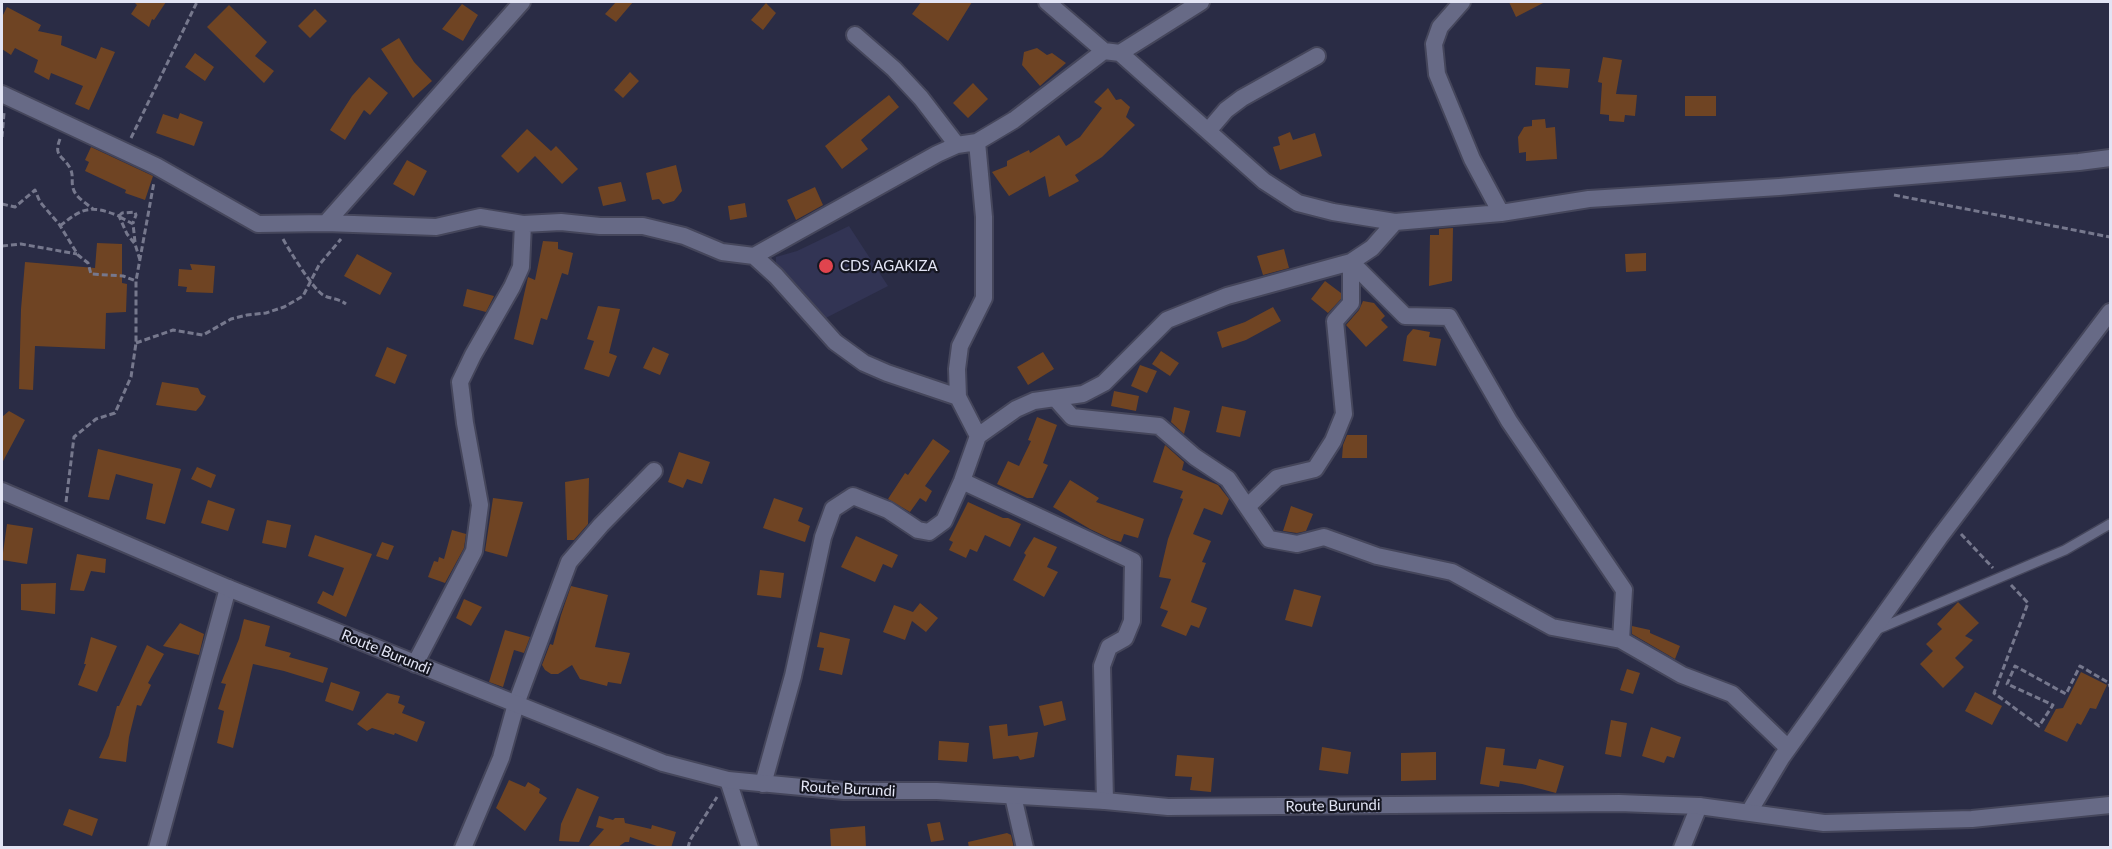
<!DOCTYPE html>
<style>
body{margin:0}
#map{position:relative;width:2112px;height:849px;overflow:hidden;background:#2a2c45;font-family:Lato,sans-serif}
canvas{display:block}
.frame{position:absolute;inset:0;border:3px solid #e2e4f4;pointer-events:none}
</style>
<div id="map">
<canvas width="2112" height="849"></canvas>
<div class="frame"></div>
</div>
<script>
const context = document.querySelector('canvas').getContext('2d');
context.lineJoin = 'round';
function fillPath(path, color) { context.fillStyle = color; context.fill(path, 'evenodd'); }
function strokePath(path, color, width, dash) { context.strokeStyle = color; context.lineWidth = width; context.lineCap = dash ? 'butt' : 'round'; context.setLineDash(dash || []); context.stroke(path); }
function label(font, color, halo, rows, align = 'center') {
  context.font = font + ' Lato,sans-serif'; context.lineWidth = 4.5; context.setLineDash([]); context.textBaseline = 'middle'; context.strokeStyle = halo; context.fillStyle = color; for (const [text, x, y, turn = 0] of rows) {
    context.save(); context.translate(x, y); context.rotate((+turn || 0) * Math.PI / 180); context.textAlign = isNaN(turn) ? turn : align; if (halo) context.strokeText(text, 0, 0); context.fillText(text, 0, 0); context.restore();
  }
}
fillPath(new Path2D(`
 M849,226L888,286L818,322L776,276V257L797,251Z`), '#323454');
fillPath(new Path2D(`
 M134,2H166L154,20L152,19L149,27L131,14L137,5Z
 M616,2H633L616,22L605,14Z
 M921,2H972L948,41L912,14Z
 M1509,2H1545L1516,17Z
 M766,3L776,13L763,30L751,20Z
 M462,4L478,15L463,41L442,29Z
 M229,5L267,42L255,56L274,71L264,83L207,27Z
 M7,7L41,25L38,31L62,36L61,45L96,59L101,47L115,52L89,110L75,104L83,86L51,73L49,80L34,72L38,60L15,48L11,55L2,49V17Z
 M315,9L327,21L310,38L298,26Z
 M399,38L414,62L432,81L413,98L381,49Z
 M1037,48L1047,55L1052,53L1066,63L1040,86L1022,65L1024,52Z
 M195,53L214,67L205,81L185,67Z
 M1603,57L1622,60L1616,94L1637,95L1635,116L1625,115L1624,122L1609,121V115L1600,114L1602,83L1598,82Z
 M1536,67L1570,69L1568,88L1535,85Z
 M630,72L639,81L623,98L614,90Z
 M369,77L388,93L370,115L364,110L345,140L330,130L352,96Z
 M973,83L988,99L968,118L953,103Z
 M1108,88L1116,100L1121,99L1130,107L1126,117L1135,125L1102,157L1075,175L1079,181L1049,197L1045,176L1009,196L992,172L1007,166V161L1029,150L1030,153L1059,135L1066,146L1080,137L1102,108L1094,102Z
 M889,95L899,107L861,140L868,149L842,169L825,146Z
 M1685,96H1716V116H1685Z
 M180,113L203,122L194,146L156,133L163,114L178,119Z
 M1545,119L1546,128L1555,127L1557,159L1526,161V152L1519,153L1518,137L1524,127L1532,126V120Z
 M527,129L551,151L556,146L578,169L562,184L535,156L518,173L501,156Z
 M1290,132L1293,140L1315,133L1322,156L1280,170L1273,147L1280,145L1278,137Z
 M91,147L153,176L145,200L125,193L126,190L85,171L89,162L85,160Z
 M407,160L427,171L414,196L393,184Z
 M676,165L682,191L674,201L663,204L659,199L652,200L646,173Z
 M621,182L626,201L603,206L598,187Z
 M815,187L823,205L796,220L787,200Z
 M745,203L747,217L730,220L728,206Z
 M1453,228L1452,281L1429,286L1430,235H1439V229Z
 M543,241L558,242V249L573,253L568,275L562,273L547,320L541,318L533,345L514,339L528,277L535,280Z
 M97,243L122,244V283L127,284L126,312L106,313L105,349L35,346L33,390L19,389L21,309L25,262L95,268Z
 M1284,249L1289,268L1263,275L1257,256Z
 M1646,253V271L1626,272L1625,254Z
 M357,254L392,273L380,295L344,276Z
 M190,264L215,266L213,293L186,292L187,287L178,286L179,269L192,270Z
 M1325,281L1341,293V299L1328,313L1311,299Z
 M467,289L494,296L486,312L463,306Z
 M1363,301L1374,303L1385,316L1381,320L1388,327L1366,347L1346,325L1359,310Z
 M598,306L620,309L609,353L617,356L609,377L584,369L594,341L587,339Z
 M1273,307L1281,321L1246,340L1222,348L1217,332L1245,322Z
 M1413,329L1430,332L1429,337L1441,339L1436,366L1403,361L1407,336Z
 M387,347L407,355L395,384L375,376Z
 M653,347L669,354L660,375L643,368Z
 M1161,351L1179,363L1170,376L1152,364Z
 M1043,352L1054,369L1028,385L1017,367Z
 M1140,365L1157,371L1147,393L1131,386Z
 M162,382L198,388L201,394L206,396L202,404L196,411L156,405Z
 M1114,391L1139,396L1136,411L1111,406Z
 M1222,406L1246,411L1240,437L1216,432Z
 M1174,407L1190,411L1184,434L1171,422Z
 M9,411L25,420L2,463V417Z
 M1037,417L1057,425L1043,463L1048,465L1033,498H1027L997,484L1008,461L1019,466L1031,441L1028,440Z
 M1347,435H1367V458H1342L1343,445Z
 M933,439L950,451L925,486L932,491L926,502L920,498L910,512L888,499L905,473L908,475Z
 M1165,445L1184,462L1182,470L1218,485L1229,499L1222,515L1204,508L1193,534L1211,541L1202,562L1206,563L1191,602L1207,608L1199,628L1191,625L1186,636L1161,626L1168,611L1160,608L1171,579L1159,577L1168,539L1183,499L1180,498L1183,491L1153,482Z
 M98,449L181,469L165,524L146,519L153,484L116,474L109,500L88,497Z
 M679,452L710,462L702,484L687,479L683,488L668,482Z
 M197,467L216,475L211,488L191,479Z
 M589,478L588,524L574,540H567L565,482Z
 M1070,480L1099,498L1096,502L1144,519L1138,538L1124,534L1121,542L1111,539L1090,529L1053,507Z
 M493,498L523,502L507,557L485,551Z
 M774,498L803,508L798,521L810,526L805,542L763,528Z
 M208,500L235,509L228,531L201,523Z
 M968,502L1003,518H1008L1021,524L1010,547L985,535L977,552L970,549L966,558L949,550L953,542L949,540Z
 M1291,506L1313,514L1306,531L1297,533L1283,531Z
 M267,520L291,525L286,548L262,543Z
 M7,524L33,528L27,564L2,560Z
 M452,530L466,534L464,548L445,583L428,577L434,561L438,562L439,557L444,559Z
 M315,535L372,554L346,617L317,603L323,591L333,596L344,568L308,556Z
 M856,536L898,555L892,568L883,564L875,582L841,567Z
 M1034,537L1057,547L1047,567L1058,572L1044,597L1013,580L1026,555L1024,553Z
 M382,542L394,546L388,560L376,556Z
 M77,554L106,559L105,573L91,571L84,591L70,590Z
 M760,570L784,573L781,598L757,595Z
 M56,583L55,614L21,610V584Z
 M571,586L608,595L595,647L630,653L621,684L608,682L607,686L580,679L572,665L558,674H551L545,670L542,665L550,644L553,645L561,615Z
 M1294,589L1321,596L1312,627L1285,620Z
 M464,599L482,607L471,626L456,618Z
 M1958,602L1979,623L1965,636L1973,640L1955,658L1964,667L1943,688L1920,664L1933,651L1926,644L1942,629L1937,624Z
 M920,603L938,618L926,632L912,621L905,640L883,632L894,605L913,612Z
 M244,619L270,626L265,646L291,653L289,657L328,668L323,683L284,671L253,664L233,748L217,743L224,711L218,709L226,684L221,683L239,639Z
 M180,623L204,634L199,655L163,646Z
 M1632,626L1650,630V633L1680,646L1675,659L1632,634Z
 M505,630L530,637L524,653L514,650L503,687L489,682Z
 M820,632L850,639L842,675L819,670L824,648L817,647Z
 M91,637L117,646L97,692L78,685L86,664H84Z
 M147,645L164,654L148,683L151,685L141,706L137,705L129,737L126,762L99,758L109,736L117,706H119Z
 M1627,669L1640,673L1633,694L1620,690Z
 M2081,672L2107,685L2096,709L2090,708L2081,725L2077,723L2067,742L2044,731L2056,709L2063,708Z
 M331,682L360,692L353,711L325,701Z
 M1975,692L2002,706L1992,725L1965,711Z
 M387,693L400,696L398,703L405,706L402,713L425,722L417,742L395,733L394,735L372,728L367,731L357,724Z
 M1062,701L1066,720L1044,726L1039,706Z
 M1611,720L1627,723L1621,757L1605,754Z
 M1007,724L1008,736L1038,732L1034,757L1020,760L1018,756L993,759L989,726Z
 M1651,727L1681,737L1674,758L1667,756L1664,763L1642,756Z
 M939,741L969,743L967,762L938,760Z
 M1322,747L1351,752L1348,774L1319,770Z
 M1486,747L1505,749L1503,765L1536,769L1539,759L1564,766L1556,793L1522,784L1500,781L1499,787L1480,784Z
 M1436,752V780L1401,781V753Z
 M1177,755L1214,758L1211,792L1190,790L1192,777L1175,776Z
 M509,780L525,787L528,782L540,789L539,793L547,798L525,831L496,808Z
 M577,788L599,797L579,842L559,841L561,824Z
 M69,809L98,819L92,836L63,825Z
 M599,816L613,820L615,818H624L625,823L651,829L652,825L676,832L671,848H663L630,837L629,842H625L618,847H588L604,829L596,827Z
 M940,822L944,840L931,842L927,824Z
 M865,826L866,848H831L830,829Z
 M1007,833L1011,835L1014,848H969L968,842Z`), '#6f4423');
const service = new Path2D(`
 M1878,629L2065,550L2110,524`);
const minor = new Path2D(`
 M1047,2L1104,51L1120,53L1201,2
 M1462,2L1440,27L1434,44L1437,74L1472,159L1501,213
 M855,35L894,69L921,98L957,145
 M1120,53L1264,181L1298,203L1333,212L1395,222L1501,213L1589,199L1779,187L2079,162L2110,158
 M2,94L156,166L258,224L326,223L436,227L480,217L523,224L561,222L600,226H643L684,236L722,252L754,256L776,276L835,342L864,363L887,373L958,397L978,436
 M1208,131L1226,110L1242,98L1317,56
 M326,223L522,2
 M754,256L937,154L957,145L977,142L1014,120L1104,51
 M1351,262L1405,316L1449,317L1509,421L1624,590L1621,640
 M958,397L957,369L960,346L984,298V217L977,142
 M1055,398L1072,417L1159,426L1195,457L1228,479L1269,539L1297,544L1324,537L1377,556L1452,572L1552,627L1621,640L1682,675L1732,694L1788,748
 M962,481L1133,561L1132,621L1125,638L1109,647L1102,666L1105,801
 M1247,507L1277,478L1315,469L1333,441L1344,414L1335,321L1351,303V262
 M415,664L474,551L480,505L465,423L460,382L473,355L512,287L521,267L523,224
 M728,780L750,848
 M763,784L793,676L823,537L833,509L853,496L888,510L918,530L929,532L944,521L962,481L978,436L1016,409L1034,401L1083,394L1104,383L1167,320L1227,296L1351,262L1372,248L1395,222
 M1013,796L1025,848
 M1749,812L1782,757L1939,538L2110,312
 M157,848L228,588
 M463,848L501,758L516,704L569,562L601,525L654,471
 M1682,848L1699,806`);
const secondary = new Path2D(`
 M2,491L228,588L663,763L728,780L844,791H937L1105,801L1168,807L1619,803L1699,806L1824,823L1972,819L2110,805`);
strokePath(service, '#45465b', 12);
strokePath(minor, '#45465b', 20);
strokePath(secondary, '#45465b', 20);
strokePath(new Path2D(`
 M2,137L4,113
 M131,138L197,2
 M60,139C53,157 63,155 70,168C74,176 71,181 73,188C75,197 86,203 93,209
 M1894,195L2110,237
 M2,204L15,207L35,190L40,202L59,224L78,255L88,263L91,274L123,276L136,281
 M119,216L122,213L135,212L136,215L133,223
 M120,217L133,224L135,242
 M60,226C83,207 91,205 119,216L127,234L135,244L140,260
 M283,239C289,250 313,289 323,295C330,299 338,298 346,304
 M2,246L21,244L77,254
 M136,343L173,330L203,335L231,319L247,315L266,313L284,307L303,296L319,265L341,239
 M66,502L74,437L96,419L115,413L131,377L136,343V281L154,182
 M1961,534L1993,568
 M2011,585L2028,603L1994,693L2039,726L2053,705L2007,684L2015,666L2066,694L2080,666L2109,683L2110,687
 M688,848L690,840L717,797`), '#76788d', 3, [6, 3]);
strokePath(service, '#676a86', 9);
strokePath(minor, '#676a86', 16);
strokePath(secondary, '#676a86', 16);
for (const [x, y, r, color] of [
 [826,266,8,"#e0444e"]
]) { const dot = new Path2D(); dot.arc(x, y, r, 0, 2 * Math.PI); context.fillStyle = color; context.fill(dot); strokePath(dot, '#151621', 2); }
label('15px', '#e2e4f4', '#151621', [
 ["CDS AGAKIZA",840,266]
], 'left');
label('15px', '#e2e4f4', '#151621', [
 ["Route Burundi",386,652,22],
 ["Route Burundi",848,789,3],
 ["Route Burundi",1333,806,-1]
]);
</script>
